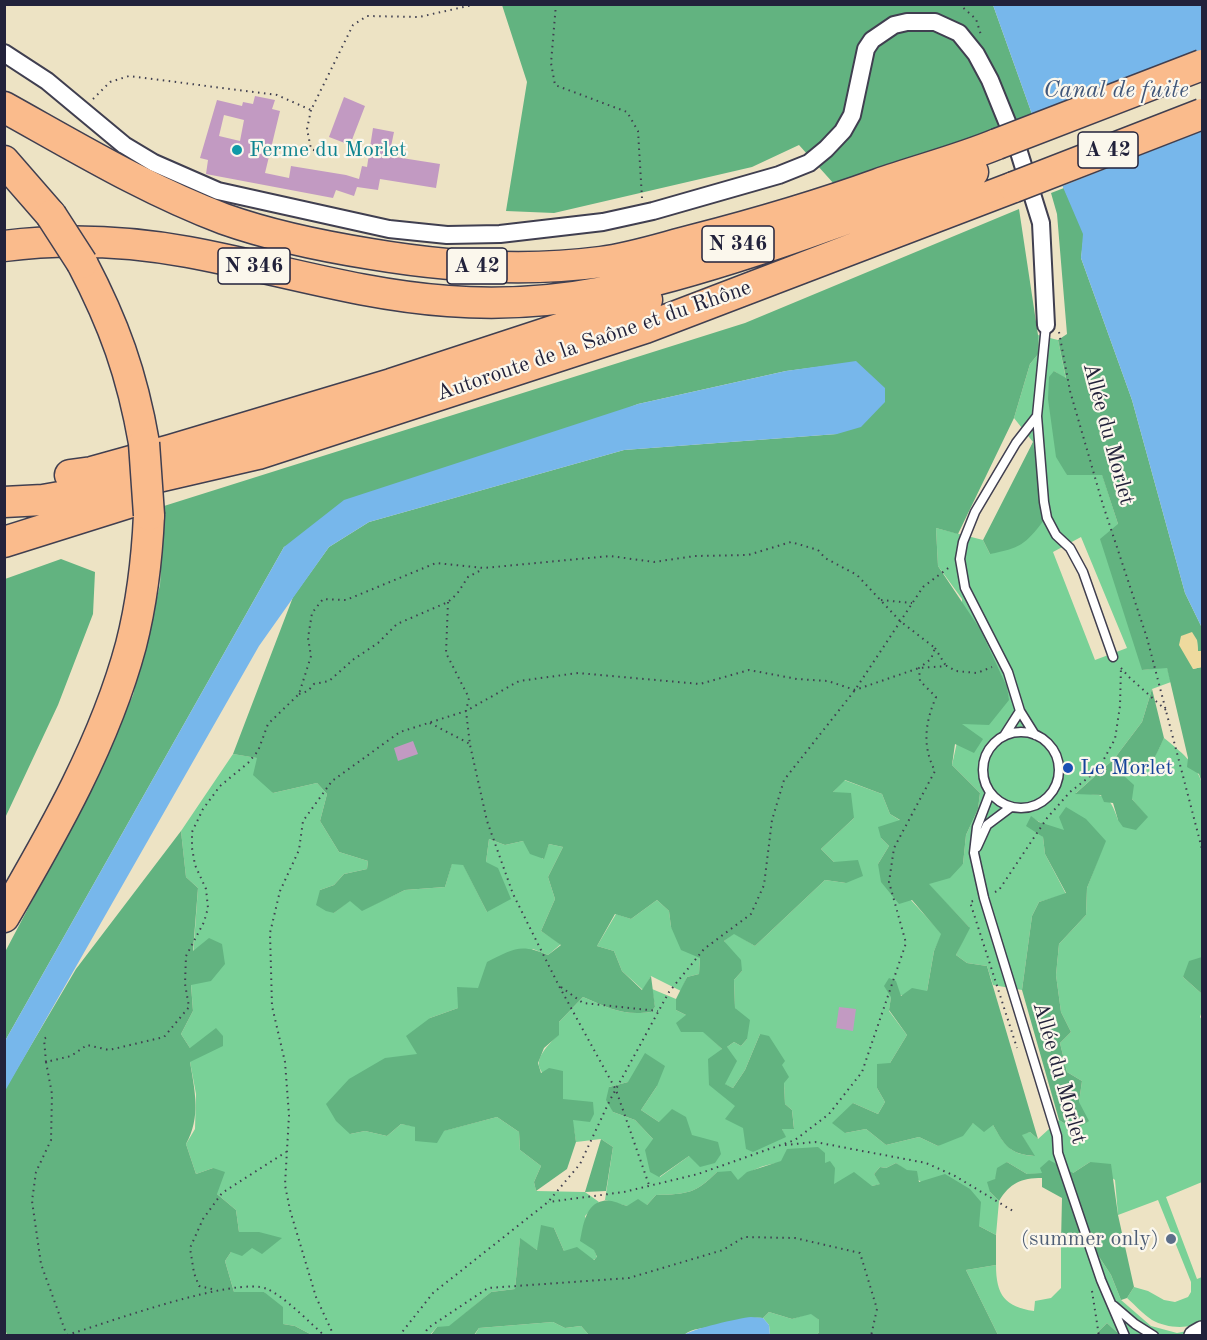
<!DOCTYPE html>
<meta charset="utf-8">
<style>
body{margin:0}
#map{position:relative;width:1207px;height:1340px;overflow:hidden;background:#ede3c4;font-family:"Old Standard TT",serif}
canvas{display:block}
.frame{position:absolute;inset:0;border:6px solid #22223b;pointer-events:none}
</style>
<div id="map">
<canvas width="1207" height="1340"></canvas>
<div class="frame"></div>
</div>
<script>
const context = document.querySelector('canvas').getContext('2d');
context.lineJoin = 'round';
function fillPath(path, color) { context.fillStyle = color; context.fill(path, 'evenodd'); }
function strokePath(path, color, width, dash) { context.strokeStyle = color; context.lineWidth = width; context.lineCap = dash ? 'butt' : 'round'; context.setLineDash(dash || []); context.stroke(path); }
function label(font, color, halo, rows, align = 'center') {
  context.font = font + ' "Old Standard TT",serif'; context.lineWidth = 4.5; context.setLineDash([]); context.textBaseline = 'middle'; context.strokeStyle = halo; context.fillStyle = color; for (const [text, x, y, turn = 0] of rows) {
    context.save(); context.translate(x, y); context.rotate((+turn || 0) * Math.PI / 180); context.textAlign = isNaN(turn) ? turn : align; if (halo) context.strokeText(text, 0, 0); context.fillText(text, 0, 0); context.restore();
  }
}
fillPath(new Path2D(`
 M1038,335L1058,340L1066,379L1054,371L1067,475L1102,474L1118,524L1143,670L1167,667L1171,682L1152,689L1142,722L1114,759L1076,793C1103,795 1109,792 1118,820L1147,817L1132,799L1123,775C1130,770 1133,770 1141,768C1153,765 1158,749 1164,738C1181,752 1195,762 1202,783V957L1183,977L1202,994V1011L1200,1017L1202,1020V1182L1166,1197L1197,1279L1202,1277V1321C1189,1330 1166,1328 1152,1320C1143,1314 1135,1305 1127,1298L1134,1287L1148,1291L1164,1300L1175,1302L1188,1297L1191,1292V1282L1158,1200L1118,1215L1115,1180L1090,1162L1073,1173L1027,1174L1007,1162L995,1179L990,1192L999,1201L996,1235L979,1226L896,1163L886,1168L880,1167L874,1174L881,1184L872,1186L833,1185L825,1163C794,1162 763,1158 738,1181L717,1172C695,1194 687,1194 656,1195L647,1205L627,1206L605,1200L613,1147L601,1139L576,1142C574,1127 571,1114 564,1101C546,1069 521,1071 558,1035L559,1022L583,997C609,1008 622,1016 651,1012L655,1007L652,989L676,999V1010L686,1015L722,1049L709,1084L785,1137L782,1129L794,1128L792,1110L785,1104L784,1083L760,1034L745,1070L733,1088L724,1084L727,1047L734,1042L741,1046L747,1039L735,1008L734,980L742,971L724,941L734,933L755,946L825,880L846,883L834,862L821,849L854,818L833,792L844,780L882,794L890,814L901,821L881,838L889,846L878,864L942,934L934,951L927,991L891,997L889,1011L907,1035L890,1063L877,1088L885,1102L878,1114L853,1103L845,1133L866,1129L886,1145L919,1137L938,1146L973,1123L993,1125C1005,1145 1009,1154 1034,1156L1021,1134L1030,1132L1038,1139L1059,1120L1075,1130L1082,1081L1067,1072L1060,1043L1071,1032L1061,1012L1056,975L1059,944L1086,915L1087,888L1105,841C1081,835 1052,831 1031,817L1043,837L1045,854L1066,894L1039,902L1032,916L1022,990L993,985L987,966L967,963L956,955L969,927L928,884L963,864L966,835L978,809L980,793L952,765L961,724L962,599L938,566L936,528L983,540L990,554L1033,442L1014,418L1030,364L1039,353ZM1081,537L1127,648L1095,660L1053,552ZM628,1082L657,1086L641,1110L659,1122L692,1135L689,1156L660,1177L653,1139L635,1120L613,1112L609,1087Z
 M233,754L258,758L273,793L317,783L327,794L320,821L339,852L368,861L367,869L344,874L334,885L320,890L334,913L350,900L362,910L405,890L445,887L452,863L463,864L487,912L486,862L489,839L505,845L523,841L543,859L549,844L563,847L548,877L555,899L541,931L561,944L548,955L533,949L478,989L458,1008L430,1018L418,1054L350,1134L365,1131L387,1136L401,1124L443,1131L497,1117L519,1132L520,1150L541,1166L534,1182L536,1191L585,1192L599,1202L585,1216L597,1258L593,1260L564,1251L554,1228L537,1250L520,1239L515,1289L491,1292L449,1327H437L430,1335H312L295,1326L283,1324L264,1292H234L225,1261L231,1252L259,1232H239L236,1210L217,1194L213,1168L196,1174L186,1144L195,1129L196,1094L190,1062V1048L181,1034L193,1011L191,984L198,888L186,877L181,831Z
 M657,900L669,911L671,927L700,958L699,974L687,977L681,991L651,976L643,990L622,971L614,951L597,946L616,914L631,919Z
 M1061,1242L1090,1243L1111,1275L1121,1300L1151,1326L1177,1333L1197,1329L1202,1335H1120L1107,1323L1095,1335H998L966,1270L996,1265C996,1295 1005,1307 1034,1311L1035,1301L1051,1298L1061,1288Z
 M769,1312L792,1319L811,1313L819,1320V1332L817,1335H770L769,1325L763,1318Z
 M553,1322L565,1328L581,1326L589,1335L474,1336L479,1328Z`), '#79d197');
fillPath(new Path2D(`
 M502,5H993L1033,117L835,185L799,145L752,167L554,213L506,211L527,82Z
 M1064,188L1084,234L1081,258L1132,400L1185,593L1202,628V651H1198L1197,640L1193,669L1202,667V783L1199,774L1187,767L1188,758L1167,668L1142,670L1100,539L1118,524L1102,475H1067L1056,457L1048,399L1049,377L1054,371L1066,378L1058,340L1067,334L1057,214L1051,193Z
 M1019,209L1038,335L1039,353L1030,364L1014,418L958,534L936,528L938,566L980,629L1007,687L1009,700L989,725L962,724L983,739L974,753L955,744L952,765L980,793L978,809L966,835L963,864L950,878L929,884L970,928L956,955L967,963L987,966L1038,1139L1030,1132L1022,1135L1035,1156C1009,1154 1005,1146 993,1125L984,1132L973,1123L963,1136L938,1146L919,1137L886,1145L866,1129L845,1133L832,1123L853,1103L878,1114L885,1102L877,1088V1064L890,1063L907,1035L889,1010L891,997L884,986L889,978L896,981L901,996L912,988L927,991L934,951L941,934L912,900L899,904L881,882L878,864L889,846L881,838L878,827L900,820L890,814L882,794L845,780L833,792L851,793L854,818L821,849L834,862L858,860L863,876L846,883L825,880L755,946L734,934L724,941L741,960L742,971L734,980L735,1008L750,1020L747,1039L741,1046L734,1042L727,1047L737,1061L725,1084L733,1088L745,1070L760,1034L769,1036L785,1061L782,1065L789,1077L784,1083L785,1104L792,1110L794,1129H782L786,1137L753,1152L746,1149L743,1128L725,1119L735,1106L709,1085L708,1059L722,1049L703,1032H681L676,1023L686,1015L676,1010V999L687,977L699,974L700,958L681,950L671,927L669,911L657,900L631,919L615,914L597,946L614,951L622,971L642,990L651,976L655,1007L651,1012C622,1016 609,1008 583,997L559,1022V1035L544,1048L538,1063L541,1073L549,1068L563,1071V1099L593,1102L594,1114L590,1122L573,1120L576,1142L567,1169L536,1191L534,1182L541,1166L520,1150L519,1132L497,1117L444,1131L437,1143L415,1141V1127L401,1124L387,1136L365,1131L350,1134L336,1121L326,1104L349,1079L385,1058L417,1054L406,1036L430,1018L458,1008L457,987L478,988L487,962C513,949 520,943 548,955L561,945L541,931L555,899L548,877L563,847L549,844L544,859L530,854L523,841L505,845L489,839L486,862L498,868L511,899L487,912L463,865L452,864L445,887L405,890L362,911L350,901L334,913L326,911L316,905L320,890L334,885L344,874L367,869L368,861L339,852L320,821L327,794L317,783L273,793L253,775L257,758L233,754L293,597L329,547L369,522L624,450L837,434L856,362L786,371L638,404L284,547L5,1041V952L99,774L133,695L160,585L164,506L745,323Z
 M1033,442L1044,520C1025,545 1020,548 990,554L983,540Z
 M61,559L95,572L93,614L58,705L5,818V579Z
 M1152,689L1164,738C1159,748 1154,764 1143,768C1134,772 1132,768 1123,775L1134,785L1132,799L1148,817L1136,830L1123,827L1118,820L1113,803L1104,802L1101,795L1075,794L1114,759L1142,722Z
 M1066,807L1086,819L1106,841L1087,888L1086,915L1059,944L1056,975L1061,1012L1071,1032L1060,1043L1067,1072L1082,1081L1079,1102L1089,1121L1075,1130L1059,1120L1022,990L1032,916L1039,902L1066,893L1045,854L1043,837L1026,826L1031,816L1039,822L1064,830L1059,817Z
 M181,831L186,877L198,888L193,951L209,938L222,944L225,964L211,981L191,985L193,1011L181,1034L190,1048L216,1028L223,1036V1046L190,1062C195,1092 201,1117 186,1144L196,1174L213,1168L225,1172L217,1194L236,1210L239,1232H259L282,1238L262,1254L252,1248L242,1256L231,1252L225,1261L234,1292H264L283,1307V1324L295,1326L312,1335H7L4,1325V1091L76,969Z
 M1202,957V994L1183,977L1189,961Z
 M645,1053L665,1066L657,1086L641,1110L659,1122L672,1109L686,1117L692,1135L718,1142L721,1154L715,1163L700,1167L689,1156L659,1177L650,1172L645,1150L653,1139L635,1120L613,1112L606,1100L609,1087L628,1082Z
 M601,1139L613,1147L606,1191L585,1192Z
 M818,1147L825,1153V1163L830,1161L835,1168L834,1184L854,1172L872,1186L880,1184L874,1174L880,1167L886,1168L896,1163L907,1170L917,1171L919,1182L945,1174L970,1189L981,1202L979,1226L996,1235V1265L966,1270L998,1335H817L819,1332V1320L811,1314L792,1319L769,1312L763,1318C744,1317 734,1321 716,1326C704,1329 693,1327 684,1335H589L581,1326L565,1328L553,1322L479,1328L474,1335L430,1336L437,1327L449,1326L491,1292L515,1289L520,1238L537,1250L541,1225L554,1228L564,1251L577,1247L594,1260L597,1257L594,1250L580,1241C583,1227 585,1204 603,1201C610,1199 620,1204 627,1206L638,1199L647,1205L656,1195C687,1194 695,1194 717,1172L731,1171L738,1180L747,1172L781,1161L787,1149Z
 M1049,1160L1073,1173L1090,1162L1111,1164L1118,1215L1134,1287L1127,1298L1121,1300L1111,1275L1090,1243L1061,1242L1062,1198L1042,1187V1178C1021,1178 1010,1183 999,1201L990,1192L987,1182L995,1179L997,1168L1007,1162L1027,1174L1042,1173L1040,1168Z
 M1107,1323L1120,1335H1095Z`), '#62b380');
fillPath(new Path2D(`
 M1192,632L1197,640L1198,651H1202V667L1193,669L1179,645L1181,636Z`), '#eeda9e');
fillPath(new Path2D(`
 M993,5H1202V628L1185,593L1132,400L1081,258L1083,234L1033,117Z
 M856,361L885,388V402L861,427L837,434L624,450L369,522L329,547L259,646L5,1091V1041L284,547L344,500L638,404L786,371Z
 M751,1317L763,1318L769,1325L770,1335H684C692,1329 739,1318 751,1317Z`), '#77b7eb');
fillPath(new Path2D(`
 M1202,54V131L1060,187L1032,121Z`), '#ede3c4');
fillPath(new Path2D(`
 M255,96L275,100L272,109L280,111L265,173L289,178L291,166L346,175L359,179L362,166L367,167L373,128L394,132L389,156L440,164L436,188L380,179L378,190L357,187L354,196L336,190L333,198L206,174L208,160L200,158L217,100L242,106L243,102L253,104ZM224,115L244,120L240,141L219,136Z
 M344,97L365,106L350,145L329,137Z
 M413,741L418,754L398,761L394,748Z
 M839,1007L856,1009L853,1031L836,1028Z`), '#c29ac2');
const service = new Path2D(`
 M1037,416L1044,502L1047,518L1056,535L1070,548L1083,572L1113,657
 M983 770a38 38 0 1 1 76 0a38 38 0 1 1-76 0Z
 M1035,735L1020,711L1008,672L965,588L960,559L963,542L975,512L1016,443L1037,416L1046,325
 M1004,736L1020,711
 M990,793L977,827L974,853L984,898L1057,1136L1058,1153L1101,1280L1125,1336
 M977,847L987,825L1011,807
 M1114,1306L1135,1324L1154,1336`);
const minor = new Path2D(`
 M4,53L47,81L124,145L154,163L218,191L389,229L447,235L500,234L603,222L653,211L779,175L809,163L826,149L843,131L852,115L866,49L872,40L894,25L907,22H935L959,33L976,54L990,80L1018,149L1041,223L1046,325`);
const tertiary = new Path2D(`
 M1195,1336L1202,1332`);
const motorway = new Path2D(`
 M4,107C76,147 147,190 224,219C272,236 321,246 371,254C448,267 524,272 601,262C632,258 662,248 693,240C755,224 817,206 878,184C918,170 958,160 997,144
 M4,161L51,215
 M4,246C66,238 128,241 188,252C275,268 360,295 448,301C559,310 653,284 757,250C830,226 901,199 973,172
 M82,263C114,324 132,374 144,443
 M70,475L92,472L171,450L391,384L647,300
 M4,502L43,500L111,488L258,454L645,328L1014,187
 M4,542L144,498
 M4,917C54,831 105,742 131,645C142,602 147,559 149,515`);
strokePath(service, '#403f50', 11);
strokePath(minor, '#403f50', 20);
strokePath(tertiary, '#403f50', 24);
strokePath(motorway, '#403f50', 33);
strokePath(new Path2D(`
 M556,4L551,63L555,85L627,112L638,131L642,198
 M959,4L976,19L981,35
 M93,99L110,82L129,76L277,95L311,110L353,25L367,16L419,17L477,4
 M311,110L307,129L311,149L334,157
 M1059,332L1070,391L1103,505L1147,638L1202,849
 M881,600L912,603
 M448,602L446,653L469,698L466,711L470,745L487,821L513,894L559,986L616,1090L649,1185
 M935,648L946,666
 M1121,668L1129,677L1167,711
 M299,694L308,691L314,684L329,681L354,659L378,643L397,624L448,602L457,594L468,577L483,569
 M430,723L470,744
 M995,892L999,890L1047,818L1070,792L1098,770L1115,739L1120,706L1121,667
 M973,901L970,902L1017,1048
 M561,987L583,1003L658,1011
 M46,1062L44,1039L48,1036
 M785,1145L815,1142L926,1163L955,1176L1013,1211
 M212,1289L199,1286L194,1273L190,1248L203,1219L222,1193L286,1152
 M1092,1291L1099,1336
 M67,1335C104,1324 237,1275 267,1289C284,1296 310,1323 325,1336
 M67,1336L41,1264L32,1201L36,1172L51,1140L52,1094L46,1062L71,1056L87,1045L109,1050L164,1037L189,1007L185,984L186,956L204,922L208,908L206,889L195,865L192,848V832L203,809L220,786L248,763L258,751L268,724L299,694L311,656L308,638L312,613L323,599L346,600L436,563L484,568L610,556L654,562L695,556L748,555L791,542L818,550L825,558L857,575L900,621L935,648L931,659L919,668L920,681L936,697C925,723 922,746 935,771L894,848L889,882L906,943L862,1072L829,1114L795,1140L698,1174L624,1192L548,1202
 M334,1336L316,1297L290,1210L285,1185L289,1115L285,1062L272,1006L270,933L280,891L299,850L303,821L332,781L400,732L466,711L519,681L578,673L700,684L749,670L797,679L828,681L855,690L919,668L947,666L956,671L977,673L992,667
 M399,1336L433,1293L548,1202L580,1164L610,1100L669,992L704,949L751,914L764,885L772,820L784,780L855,690L923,587L951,566
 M423,1336L428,1328L488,1288L629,1278L723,1250L744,1237L795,1238L860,1253L877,1309L871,1336`), '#403f50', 2, [1.5, 4.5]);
strokePath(service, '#fff', 8);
strokePath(minor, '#fff', 16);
strokePath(tertiary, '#fff', 21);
strokePath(motorway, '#fabb8c', 30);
const motorwayBridge = new Path2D(`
 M997,144L1202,65
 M1014,187L1202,114
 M51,215L82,263
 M144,443L149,515`);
strokePath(motorwayBridge, '#403f50', 33, []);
strokePath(motorwayBridge, '#fabb8c', 30);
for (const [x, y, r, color] of [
 [237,150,6,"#0f9aa8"],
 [1068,768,6,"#1a4fb4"],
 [1171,1239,6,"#5c6f8a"]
]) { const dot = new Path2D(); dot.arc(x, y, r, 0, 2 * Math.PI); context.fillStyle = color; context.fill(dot); strokePath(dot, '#fbf7ec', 2); }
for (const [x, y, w] of [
 [1108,150,60],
 [738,244,72],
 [254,266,72],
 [477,266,60]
]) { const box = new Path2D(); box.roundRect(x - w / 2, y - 18, w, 36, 4.5); context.fillStyle = '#fbf7ec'; context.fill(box); strokePath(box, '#22223b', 1.5); }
label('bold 21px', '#22223b', null, [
 ["A 42",1108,150],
 ["N 346",738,244],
 ["N 346",254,266],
 ["A 42",477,266]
]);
label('22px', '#0d838f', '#fbf7ec', [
 ["Ferme du Morlet",249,150]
], 'left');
label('22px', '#22223b', '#fbf7ec', [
 ["Autoroute de la Saône et du Rhône",594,341,-19],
 ["Allée du Morlet",1108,434,75],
 ["Allée du Morlet",1059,1073,74]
]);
label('22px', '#164399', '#fbf7ec', [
 ["Le Morlet",1080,768]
], 'left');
label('22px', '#4e5e75', '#fbf7ec', [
 ["(summer only)",1159,1239]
], 'right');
label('italic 24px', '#405679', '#fbf7ec', [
 ["Canal de fuite",1116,91]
]);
</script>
